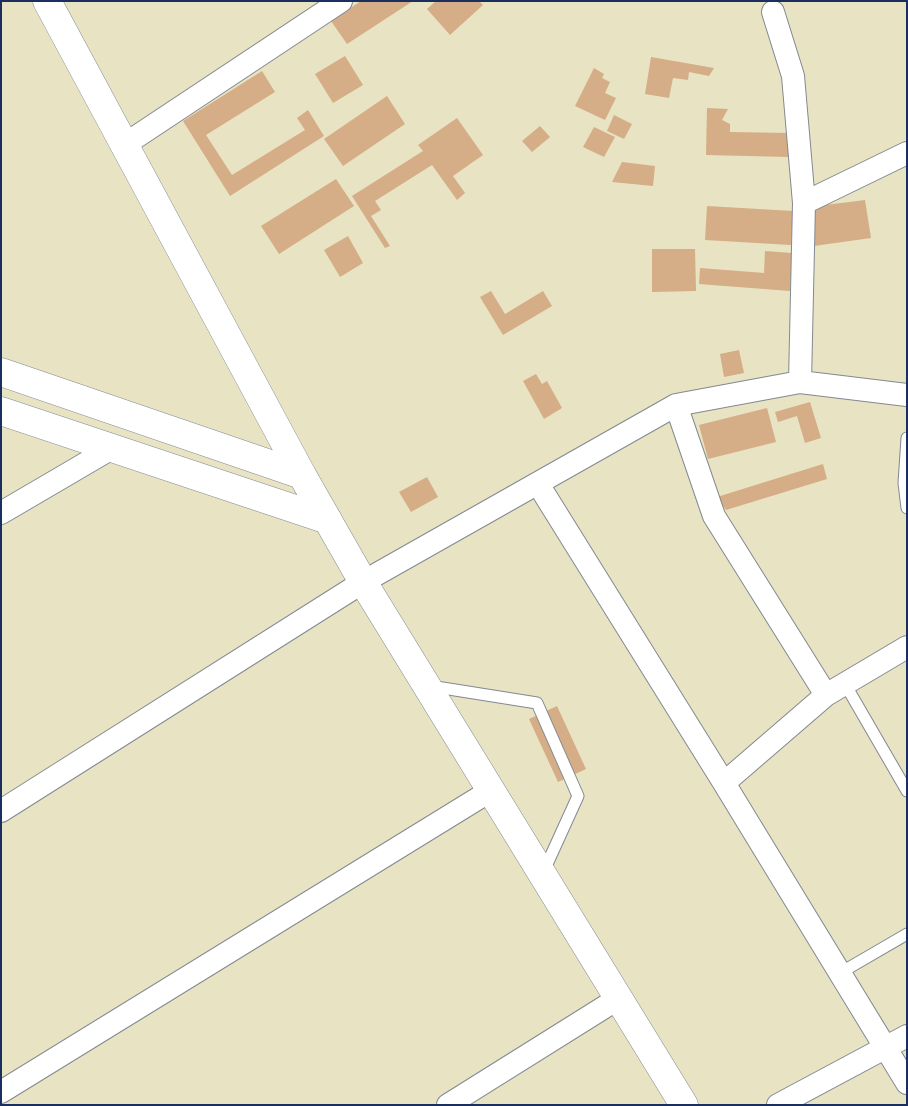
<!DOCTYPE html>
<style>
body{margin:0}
#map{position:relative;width:908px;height:1106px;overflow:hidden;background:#e8e3c2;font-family:Vollkorn,serif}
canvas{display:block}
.frame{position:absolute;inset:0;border:2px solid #1b2f5e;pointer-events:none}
</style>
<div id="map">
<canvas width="908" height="1106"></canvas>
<div class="frame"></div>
</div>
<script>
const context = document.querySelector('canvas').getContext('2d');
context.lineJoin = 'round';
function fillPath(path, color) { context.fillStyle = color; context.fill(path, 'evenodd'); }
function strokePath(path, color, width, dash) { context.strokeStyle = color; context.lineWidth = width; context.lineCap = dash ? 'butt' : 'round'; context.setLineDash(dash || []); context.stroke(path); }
fillPath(new Path2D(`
 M361,1H413L347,44L331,21Z
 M436,1H479L483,5L450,35L427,9Z
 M345,56L363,85L333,103L315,74Z
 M651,57L714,68L709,76L689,72L688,80L673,78L669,98L645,94Z
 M594,68L604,74L602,78L610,82L605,93L616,98L605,120L575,106Z
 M262,71L275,92L206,135L232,175L305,130L297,118L308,110L324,136L230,196L183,121Z
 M387,96L405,124L343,166L324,139Z
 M707,108L728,109L722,120L730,124V132L789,133L788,157L706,155Z
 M614,115L632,124L624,139L607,131Z
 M457,118L483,155L453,176L465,193L457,200L432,165L375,201L381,210L371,216L390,246L385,248L352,196L423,151L418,145Z
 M540,126L550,137L532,152L522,141Z
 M594,127L615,137L604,157L583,147Z
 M622,162L655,166L653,186L612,182Z
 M336,179L354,206L279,254L261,226Z
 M865,200L871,238L814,246L809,207Z
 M707,206L793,211L791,245L705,240Z
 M348,236L363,263L340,277L324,250Z
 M652,249H695L696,291L652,292Z
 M765,251L792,253L790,291L699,284L700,268L764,273Z
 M491,291L505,314L543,291L552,306L503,335L480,297Z
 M739,350L744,373L724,377L720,354Z
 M536,374L542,384L547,381L562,408L544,419L523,381Z
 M810,402L821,438L805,443L797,416L778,422L775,412Z
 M767,408L776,442L708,459L699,425Z
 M823,464L827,479L726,510L717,497Z
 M427,477L438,497L411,512L399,492Z
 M557,706L586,769L558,782L529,719Z`), '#d5ad86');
const service = new Path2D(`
 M907,438L904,483L907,508
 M845,684L907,791
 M430,686L537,703L578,796L543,873
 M840,973L907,934`);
const minor = new Path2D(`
 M773,12L793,76L804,203L800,382
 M124,145L341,1
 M804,203L907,153
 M676,405L714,516L826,695
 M538,484L724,783L907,1083
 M1,513L112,448
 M724,783L826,695L907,647
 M1,811L363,582L676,405L800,382L907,395
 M1,1092L490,791
 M448,1105L619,998
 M778,1105L907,1036`);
const tertiary = new Path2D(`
 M47,1L302,475`);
const secondary = new Path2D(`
 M1,372L302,475L363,582L684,1105
 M1,411L328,520`);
strokePath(service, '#828990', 13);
strokePath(minor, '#828990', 24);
strokePath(tertiary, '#828990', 29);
strokePath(secondary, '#828990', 29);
strokePath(service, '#fff', 11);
strokePath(minor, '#fff', 22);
strokePath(tertiary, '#fff', 28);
strokePath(secondary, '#fff', 28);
</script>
